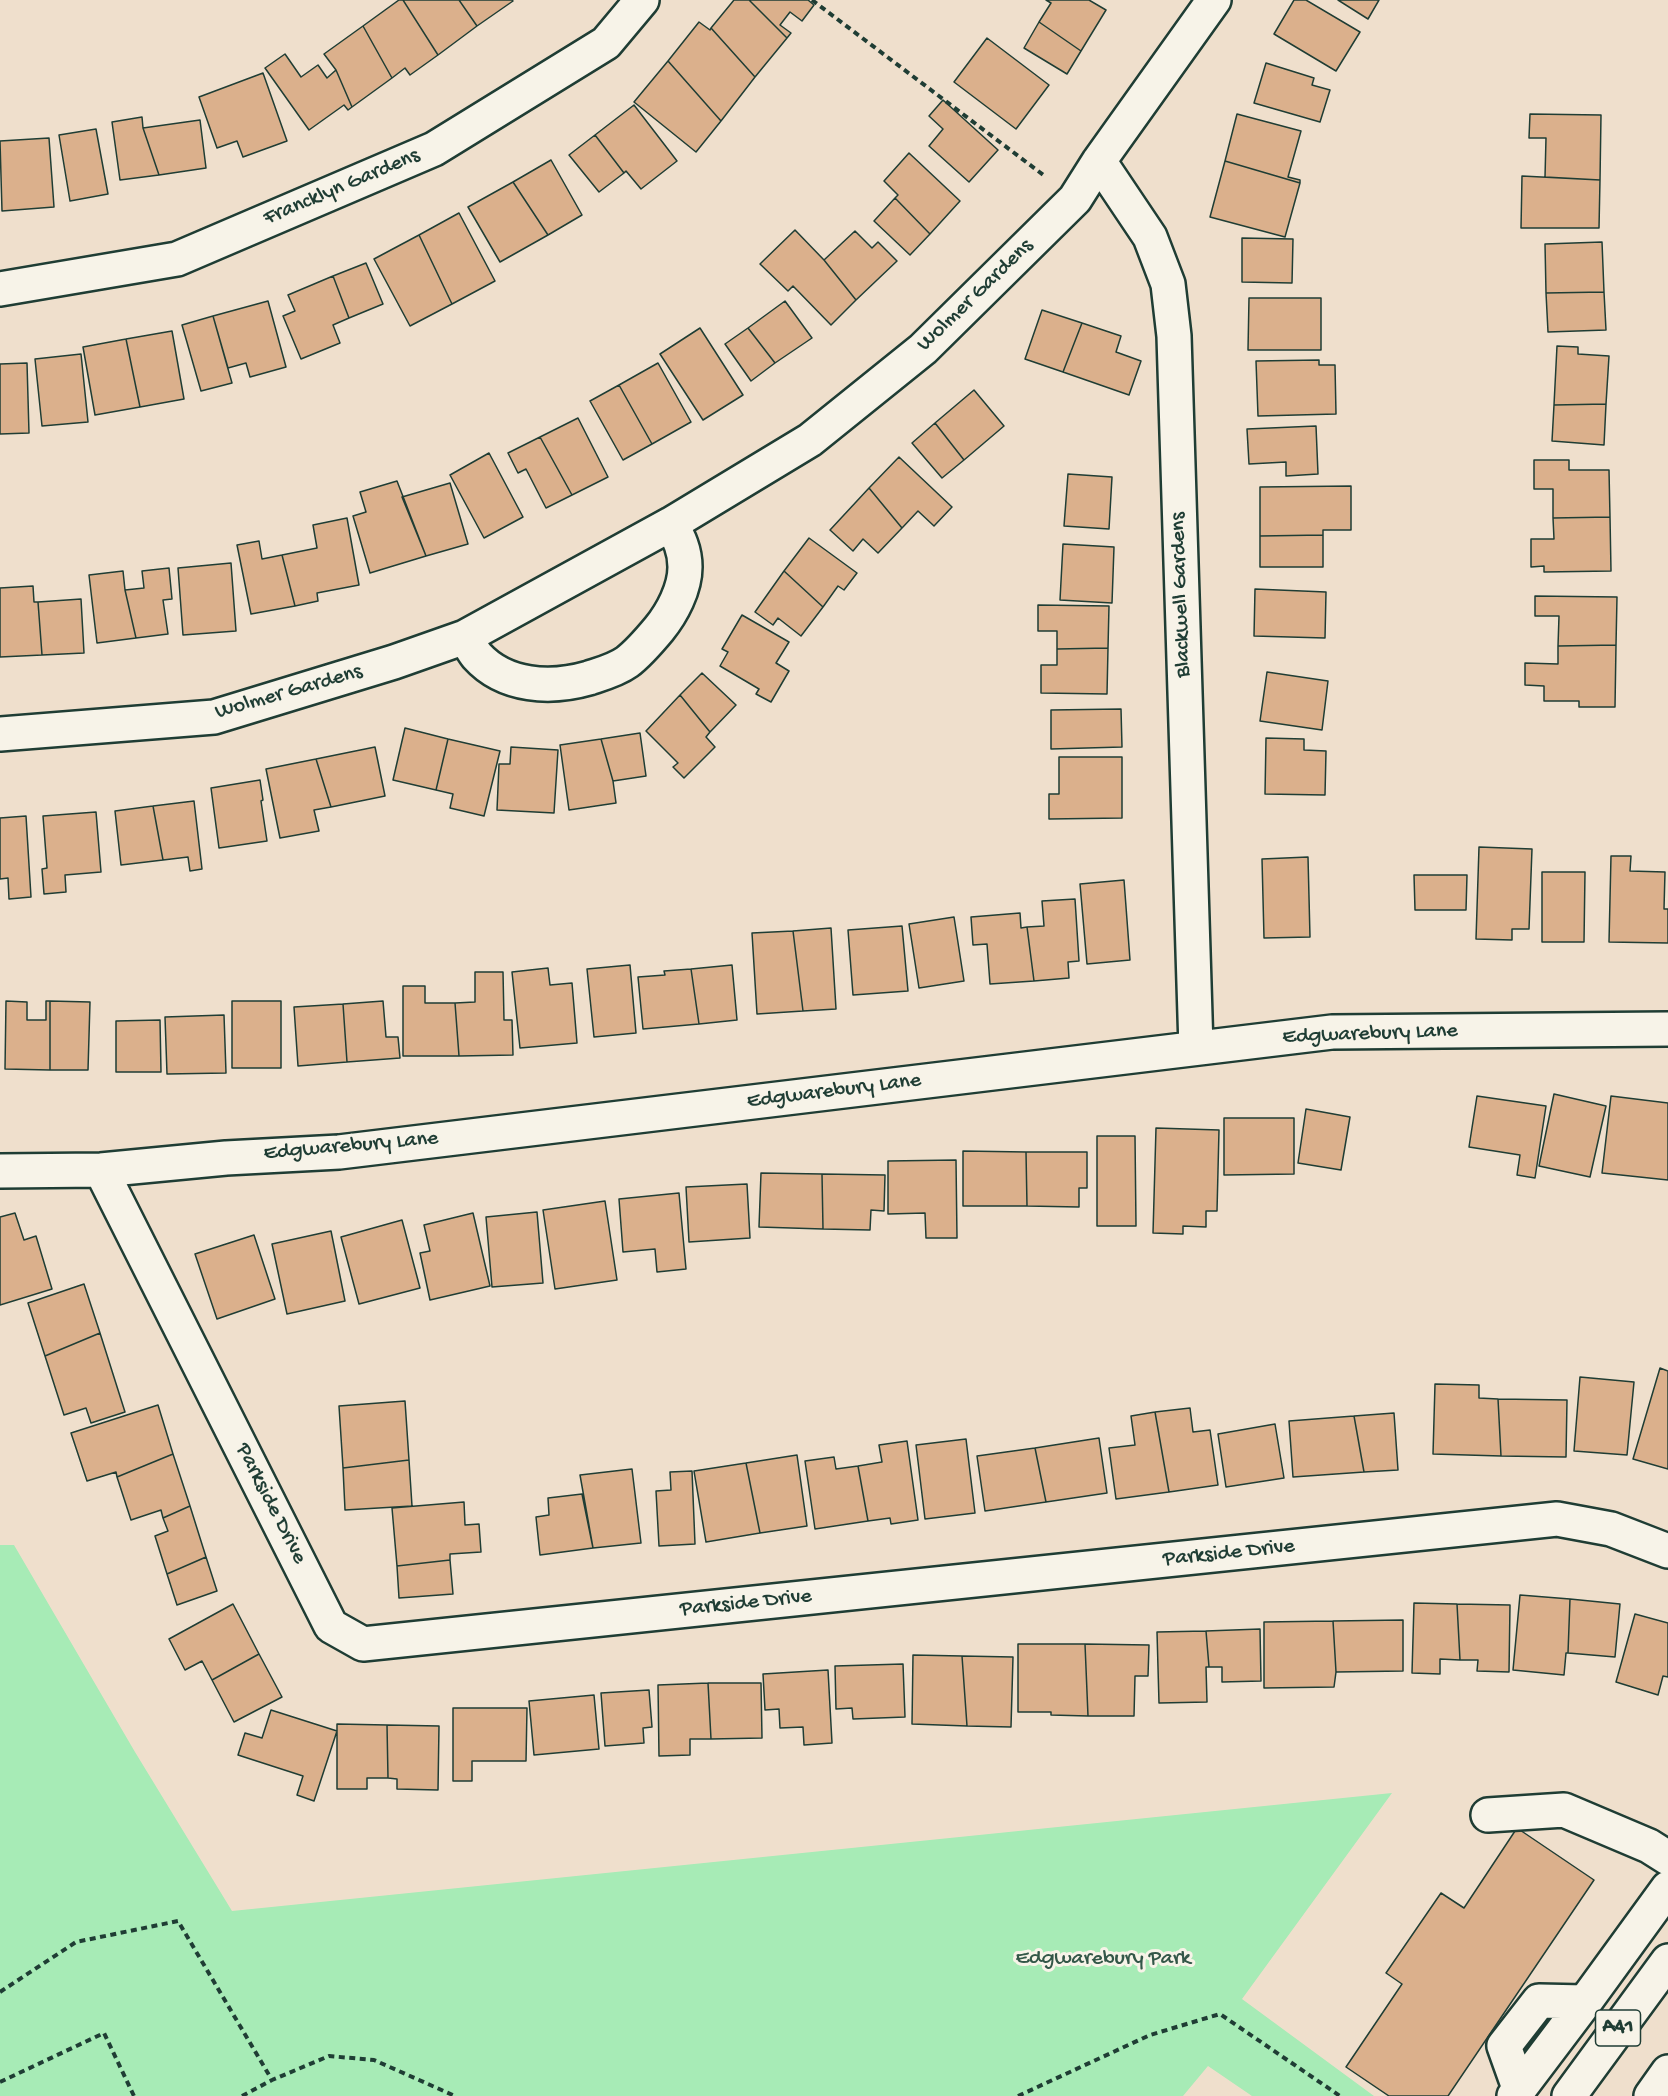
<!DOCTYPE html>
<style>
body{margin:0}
canvas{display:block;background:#efdfcc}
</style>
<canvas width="1668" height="2096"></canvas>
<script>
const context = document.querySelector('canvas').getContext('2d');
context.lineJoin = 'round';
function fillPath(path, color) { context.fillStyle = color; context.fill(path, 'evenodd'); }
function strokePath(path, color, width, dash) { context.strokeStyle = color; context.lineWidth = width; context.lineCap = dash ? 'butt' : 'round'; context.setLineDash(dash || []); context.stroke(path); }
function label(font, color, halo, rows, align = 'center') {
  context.font = font + ' "Gochi Hand",sans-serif'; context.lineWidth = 6; context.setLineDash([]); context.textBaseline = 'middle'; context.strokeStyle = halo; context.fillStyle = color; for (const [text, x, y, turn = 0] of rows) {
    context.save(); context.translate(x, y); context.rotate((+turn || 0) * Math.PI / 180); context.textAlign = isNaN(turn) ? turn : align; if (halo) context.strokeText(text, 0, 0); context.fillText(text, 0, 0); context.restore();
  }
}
fillPath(new Path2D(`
 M0,1545H14L135,1752L232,1911L1392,1793L1242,1999L1374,2096H1252L1208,2066L1183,2096H0Z`), '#a7ebb6');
const building = new Path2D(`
 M399,0H403L438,55L410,75L405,68L392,78L363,26Z
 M403,0H459L477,26L438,55Z
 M459,0H512L513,1L477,26Z
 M734,0H749L787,38L755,77L711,28Z
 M749,0H808L814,5L802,21L790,12L780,25L791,33L787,38Z
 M1046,0H1089L1106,10L1081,51L1039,22L1051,3Z
 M1294,0H1306L1360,32L1336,71L1274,34Z
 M1338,0H1379L1368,19Z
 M699,22L710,30L711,28L755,77L721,121L668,61Z
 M1039,22L1081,51L1067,74L1024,48Z
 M363,26L392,78L352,107L336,70L324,54Z
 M987,38L1049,85L1016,129L954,82Z
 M285,54L301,77L318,65L327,78L336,70L352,107L348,110L344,105L309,130L265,68Z
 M668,61L721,121L696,152L634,102Z
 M1266,63L1314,78L1312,85L1330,90L1320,122L1254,103Z
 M263,73L287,141L243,157L237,141L217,148L199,97Z
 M943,100L998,150L969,182L929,146L943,129L929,116Z
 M634,105L677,161L641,189L626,171L624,173L595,135Z
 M1237,114L1301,131L1288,177L1300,180V183L1225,161Z
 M1530,114L1601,115L1600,180L1545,177L1546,138H1529Z
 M142,117L143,128L159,175L120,180L112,122Z
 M200,120L206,168L159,175L143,128Z
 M96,129L108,194L70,201L59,135Z
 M595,135L624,173L599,192L569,155Z
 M49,138L54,207L2,211L0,141Z
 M909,153L960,201L930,234L895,198L898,195L884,181Z
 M551,160L582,215L548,235L513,182Z
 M1225,161L1300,183L1285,237L1210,217Z
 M1522,176L1600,180L1599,228H1521Z
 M513,182L548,235L500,262L468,207Z
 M895,198L930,234L910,255L874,221Z
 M459,213L495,281L452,304L419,235Z
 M795,230L824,260L856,300L831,325L793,286L788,291L760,264Z
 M855,231L872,248L878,242L897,261L856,300L824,260Z
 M419,235L452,304L410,326L374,259Z
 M1242,238L1293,239L1292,283L1242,282Z
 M1602,242L1604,292L1546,293L1545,244Z
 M366,263L383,304L349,318L333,276Z
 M333,276L349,318L333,325L340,343L301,359L283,316L295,311L288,295Z
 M1604,292L1606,330L1548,332L1546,293Z
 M1249,298H1321V350H1248Z
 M268,301L286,367L250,377L246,363L228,368L213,316Z
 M785,301L812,338L775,363L748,328Z
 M1042,310L1082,323L1063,372L1025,359Z
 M213,316L232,383L201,391L182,325Z
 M1082,323L1121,336L1116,352L1141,361L1129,395L1063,372Z
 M700,328L743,395L703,420L660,354Z
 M748,328L775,363L751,381L725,344Z
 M172,331L184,399L140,407L126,339Z
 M126,339L140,407L95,415L83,347Z
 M1557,346L1578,347V354L1609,356L1606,404L1554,405Z
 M81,354L88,422L42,426L35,359Z
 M1319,360V365H1335L1336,414L1258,416L1256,361Z
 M27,363L29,433L0,434V364Z
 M658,363L691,422L652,444L619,385Z
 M619,385L652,444L623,460L590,401Z
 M974,390L1004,426L964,460L935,423Z
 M1606,404L1604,445L1552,441L1554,405Z
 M578,418L608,477L572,495L540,437Z
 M935,423L964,460L942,478L912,443Z
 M1316,426L1318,474L1286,476V462L1249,464L1247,429Z
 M540,437L572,495L546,508L526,469L518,473L508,453Z
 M489,453L523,517L484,538L450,475Z
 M899,457L952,507L934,526L918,511L902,528L869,488Z
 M1534,460H1569V470H1609L1610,517L1553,518V489H1534Z
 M1068,474L1112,477L1109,529L1064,526Z
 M397,481L426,556L370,573L353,516L366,512L360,492Z
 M450,483L468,544L426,556L402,497Z
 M1351,486V530H1323V535L1260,536V487Z
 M869,488L902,528L878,553L863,539L853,551L830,530Z
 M1610,517L1611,571L1544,572V566L1531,567V539H1554L1553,518Z
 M347,518L359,585L317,593L318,601L295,606L282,555L317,548L313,525Z
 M1323,535V567H1260V536Z
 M809,538L857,573L844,590L838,586L823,607L784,571Z
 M259,541L262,559L282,555L295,606L251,614L237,545Z
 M1063,544L1114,547L1112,603L1060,600Z
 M231,563L236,631L183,635L178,568Z
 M169,568L172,599L163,600L168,634L136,638L125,590L144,588L142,571Z
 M123,571L125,590L136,638L97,643L89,575Z
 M784,571L823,607L801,636L778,618L773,625L755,612Z
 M33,586L34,602H38L42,655L0,657V588Z
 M1255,589L1326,592L1325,638L1254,636Z
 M1535,596L1617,597L1616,645L1558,646L1559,616H1535Z
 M81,599L84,653L42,655L38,602Z
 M1038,605L1109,606L1108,648L1057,649V631H1038Z
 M742,615L789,642L776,663L789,671L771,702L756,694L759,689L720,666L728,652L722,649Z
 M1616,645L1615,707H1579V701H1544V686L1525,685V663L1558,664V646Z
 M1108,648L1107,694L1041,693V665H1057V649Z
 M1267,672L1328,681L1322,730L1260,721Z
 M702,673L736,705L710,732L680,695Z
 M680,695L710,732L706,737L715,747L684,778L673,767L678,763L646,731Z
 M1121,709L1122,747L1051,749V710Z
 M405,728L448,739L436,790L393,780Z
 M640,733L646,776L613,781L601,739Z
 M1266,738L1304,739V750L1326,751L1325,795L1265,794Z
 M448,739L500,751L484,816L450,808L453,794L436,790Z
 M601,739L613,781L616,803L569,810L560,745Z
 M375,747L385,796L331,807L316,759Z
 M511,747L558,750L554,813L497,810L499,764H510Z
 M1059,757H1122V818L1049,819V794H1059Z
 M316,759L331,807L314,810L319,831L280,838L266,769Z
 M260,780L263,800L261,801L267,841L219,848L211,788Z
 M194,801L202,869L190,871L188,857L163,860L153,806Z
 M153,806L163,860L121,865L115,811Z
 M96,812L101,872L65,875L66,892L44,894L42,869L47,868L43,816Z
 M26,816L31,897L9,899L8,878L0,879V818Z
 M1479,847L1532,849L1529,929H1512V940L1476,939Z
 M1611,856H1631L1630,871L1665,872L1664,909H1668V943L1609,942Z
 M1308,857L1310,937L1264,938L1262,859Z
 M1542,872H1585L1584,942H1542Z
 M1414,875H1467L1466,910H1415Z
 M1124,880L1130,960L1087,964L1080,884Z
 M1075,899L1079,961L1068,962L1069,978L1034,981L1027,927L1044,926L1042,901Z
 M1020,913L1021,928L1027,927L1034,981L990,984L987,944L973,945L971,917Z
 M954,917L964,981L919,988L909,924Z
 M902,926L908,991L853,995L848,930Z
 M831,928L836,1009L803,1011L793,931Z
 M793,931L803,1011L757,1014L752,933Z
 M630,965L636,1033L594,1037L587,969Z
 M732,965L737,1020L699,1024L691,969Z
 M548,968L550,985L572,983L577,1043L520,1048L512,972Z
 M691,969L699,1024L643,1029L638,977L665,975L664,971Z
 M475,972H503L504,1020H512L513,1055L459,1056L455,1003L475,1002Z
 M403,986H425V1003H455L459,1056H403Z
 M6,1001L27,1002V1020H46V1001H50V1070L5,1069Z
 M50,1001L90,1002L88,1070H50Z
 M232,1001H281V1068H232Z
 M383,1001L386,1037H398L400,1058L347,1062L343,1004Z
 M343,1004L347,1062L298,1066L294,1007Z
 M224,1015L226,1073L167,1074L165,1017Z
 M160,1020L161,1072H116V1021Z
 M1554,1094L1606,1106L1590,1177L1539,1166Z
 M1477,1096L1546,1106L1535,1178L1517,1175L1520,1155L1469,1147Z
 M1611,1096L1668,1103V1180L1602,1173Z
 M1306,1109L1350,1117L1341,1170L1298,1163Z
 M1224,1118H1294V1174L1224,1175Z
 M1156,1128L1219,1130L1217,1211H1206V1227L1183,1226V1234L1153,1233Z
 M1097,1136H1135L1136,1226H1097Z
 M963,1151L1026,1152L1027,1206H963Z
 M1026,1152H1087V1188H1079V1207L1027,1206Z
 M956,1160L957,1238H926L925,1213L888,1214V1161Z
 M761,1173L822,1174L823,1229L759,1227Z
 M822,1174L885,1175L884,1211L871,1210L870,1230L823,1229Z
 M747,1184L750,1238L689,1242L686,1187Z
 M679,1193L686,1269L657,1272L655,1249L623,1252L619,1199Z
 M605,1201L617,1280L555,1289L543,1210Z
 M537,1212L543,1283L492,1287L486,1217Z
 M15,1213L24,1240L36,1236L52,1289L0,1305V1217Z
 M473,1213L490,1286L430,1300L420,1253L430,1251L424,1225Z
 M402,1220L420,1288L359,1304L341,1237Z
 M331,1231L345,1301L287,1314L272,1244Z
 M254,1235L275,1299L217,1319L195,1254Z
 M84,1284L100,1333L45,1356L28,1303Z
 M100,1333L125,1412L91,1423L86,1408L64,1415L45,1356Z
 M1660,1368L1668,1371V1469L1633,1459Z
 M1580,1377L1634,1382L1627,1455L1574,1451Z
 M1435,1384L1479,1385V1398L1498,1399L1501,1456L1433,1454Z
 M1498,1399L1567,1400L1566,1457L1501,1456Z
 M405,1401L409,1460L343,1468L339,1406Z
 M158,1405L173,1454L117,1477L116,1472L87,1481L71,1433Z
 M1190,1408L1193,1432L1210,1430L1218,1485L1169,1492L1155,1412Z
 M1155,1412L1169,1492L1116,1499L1109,1448L1135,1445L1131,1416Z
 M1394,1413L1398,1470L1364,1472L1354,1416Z
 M1354,1416L1364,1472L1293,1477L1289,1421Z
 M1275,1424L1284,1478L1226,1487L1218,1434Z
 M1099,1438L1107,1493L1046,1502L1035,1448Z
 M966,1439L975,1513L925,1519L916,1445Z
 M907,1441L918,1520L891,1524L890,1518L868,1521L858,1466L882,1462L879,1445Z
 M1035,1448L1046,1502L985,1511L977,1456Z
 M173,1454L190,1506L163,1518L161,1510L131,1520L117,1477Z
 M797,1455L807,1526L760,1533L746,1463Z
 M834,1457L836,1469L858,1466L868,1521L815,1529L805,1461Z
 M409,1460L412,1506L345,1510L343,1468Z
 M746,1463L760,1533L706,1542L694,1471Z
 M632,1469L641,1543L593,1548L580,1475Z
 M692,1471L695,1544L659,1546L656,1491L671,1490L670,1472Z
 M582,1494L593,1548L540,1555L536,1517L549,1515L548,1498Z
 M464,1502L465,1525L479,1524L481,1552L450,1554V1560L397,1566L392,1508Z
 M190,1506L206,1557L167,1574L155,1536L168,1531L163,1518Z
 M206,1557L217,1591L177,1605L167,1574Z
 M450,1560L453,1594L399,1598L397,1566Z
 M1520,1595L1570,1599L1568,1653H1566L1564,1675L1513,1670Z
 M1570,1599L1620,1604L1615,1657L1568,1653Z
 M1414,1603L1457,1604L1460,1660L1440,1659V1674L1412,1673Z
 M233,1604L259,1654L212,1680L202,1661L185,1670L169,1639Z
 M1457,1604L1510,1605L1509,1672L1477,1671L1478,1660H1460Z
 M1635,1614L1668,1623V1677L1663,1676L1658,1695L1616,1682Z
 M1403,1620V1671L1336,1672L1333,1621Z
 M1333,1621L1336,1672L1334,1687L1264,1688V1622Z
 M1260,1629L1261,1681L1222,1682V1667H1209L1206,1631Z
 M1206,1631L1209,1667H1206L1207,1702L1159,1703L1157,1632Z
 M1018,1644H1085L1088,1716L1051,1715V1712H1018Z
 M1085,1644L1149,1645L1148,1676H1135L1134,1716H1088Z
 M259,1654L282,1697L234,1722L212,1680Z
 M913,1655L962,1656L967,1726L912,1724Z
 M962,1656L1013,1657L1011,1727L967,1726Z
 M903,1664L905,1717L853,1719L852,1708L836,1709L835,1666Z
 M828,1670L832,1743L804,1745L803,1727L780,1728L779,1709L765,1710L763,1674Z
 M708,1683L711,1739H690V1755L659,1756L658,1685Z
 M708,1683H761L762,1738L711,1739Z
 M649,1690L652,1727L643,1728L644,1743L605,1746L601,1693Z
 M594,1695L599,1749L534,1755L529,1701Z
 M453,1708H527L526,1761H472V1781H453Z
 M271,1710L337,1731L314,1801L297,1795L303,1776L238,1755L245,1733L262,1738Z
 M337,1724L387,1725L388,1778H367V1789H337Z
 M387,1725L439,1726L438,1790L397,1789V1779L388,1778Z
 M1517,1828L1594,1880L1448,2096H1389L1346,2067L1402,1984L1386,1973L1441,1893L1464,1908Z`);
fillPath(building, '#dbb08c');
strokePath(building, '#1f3d34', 1.5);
const minor = new Path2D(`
 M1099,161L1150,237L1168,284L1174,336L1196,1048
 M0,289L177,259L434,149L606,43L642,0
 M465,637C469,643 472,650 477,656C505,687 551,689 589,678C601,674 616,670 627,662C639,653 649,641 659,629C672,613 685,589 685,567C685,550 679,538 671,524
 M0,734L214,717L394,662L465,637L671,524L810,440L923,349L1075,199L1099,161L1214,0
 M101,1170L331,1626L363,1644L1557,1519L1611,1529L1668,1551
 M0,1171L101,1170L226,1158L339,1152L1332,1032L1668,1029
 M1488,1815L1564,1810L1649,1846L1668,1858
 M1519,2088L1504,2046L1539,2001L1585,2002
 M1514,2096L1585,2002L1668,1888`);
const highway = new Path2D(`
 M1569,2096L1668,1961
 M1651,2096L1668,2072`);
strokePath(minor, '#1f3d34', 38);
strokePath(highway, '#1f3d34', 38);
strokePath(new Path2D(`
 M812,0L1046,177
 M0,1992L76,1942L178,1921L272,2080L329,2056L374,2060L455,2096
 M0,2082L104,2033L134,2096
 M242,2096L272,2080
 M1018,2096L1150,2035L1220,2014L1340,2096`), '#1f3d34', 4, [6, 4.5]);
strokePath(minor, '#f7f3e8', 33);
strokePath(highway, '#f7f3e8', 33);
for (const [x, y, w] of [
 [1618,2028,45]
]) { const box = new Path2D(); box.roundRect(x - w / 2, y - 18, w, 36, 4.5); context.fillStyle = '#f7f3e8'; context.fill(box); strokePath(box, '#1f3d34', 1.5); }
label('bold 21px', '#1f3d34', null, [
 ["A41",1618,2028]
]);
label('22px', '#1f3d34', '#f7f3e8', [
 ["Francklyn Gardens",342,188,-23],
 ["Wolmer Gardens",976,296,-44],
 ["Blackwell Gardens",1182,595,-92],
 ["Wolmer Gardens",289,693,-16],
 ["Edgwarebury Lane",1370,1035,-2],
 ["Edgwarebury Lane",834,1092,-7],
 ["Edgwarebury Lane",351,1147,-5],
 ["Parkside Drive",270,1504,63],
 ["Parkside Drive",1229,1554,-6],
 ["Parkside Drive",746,1604,-6]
]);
label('22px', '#335748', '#f7f3e8', [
 ["Edgwarebury Park",1103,1960]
]);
</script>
